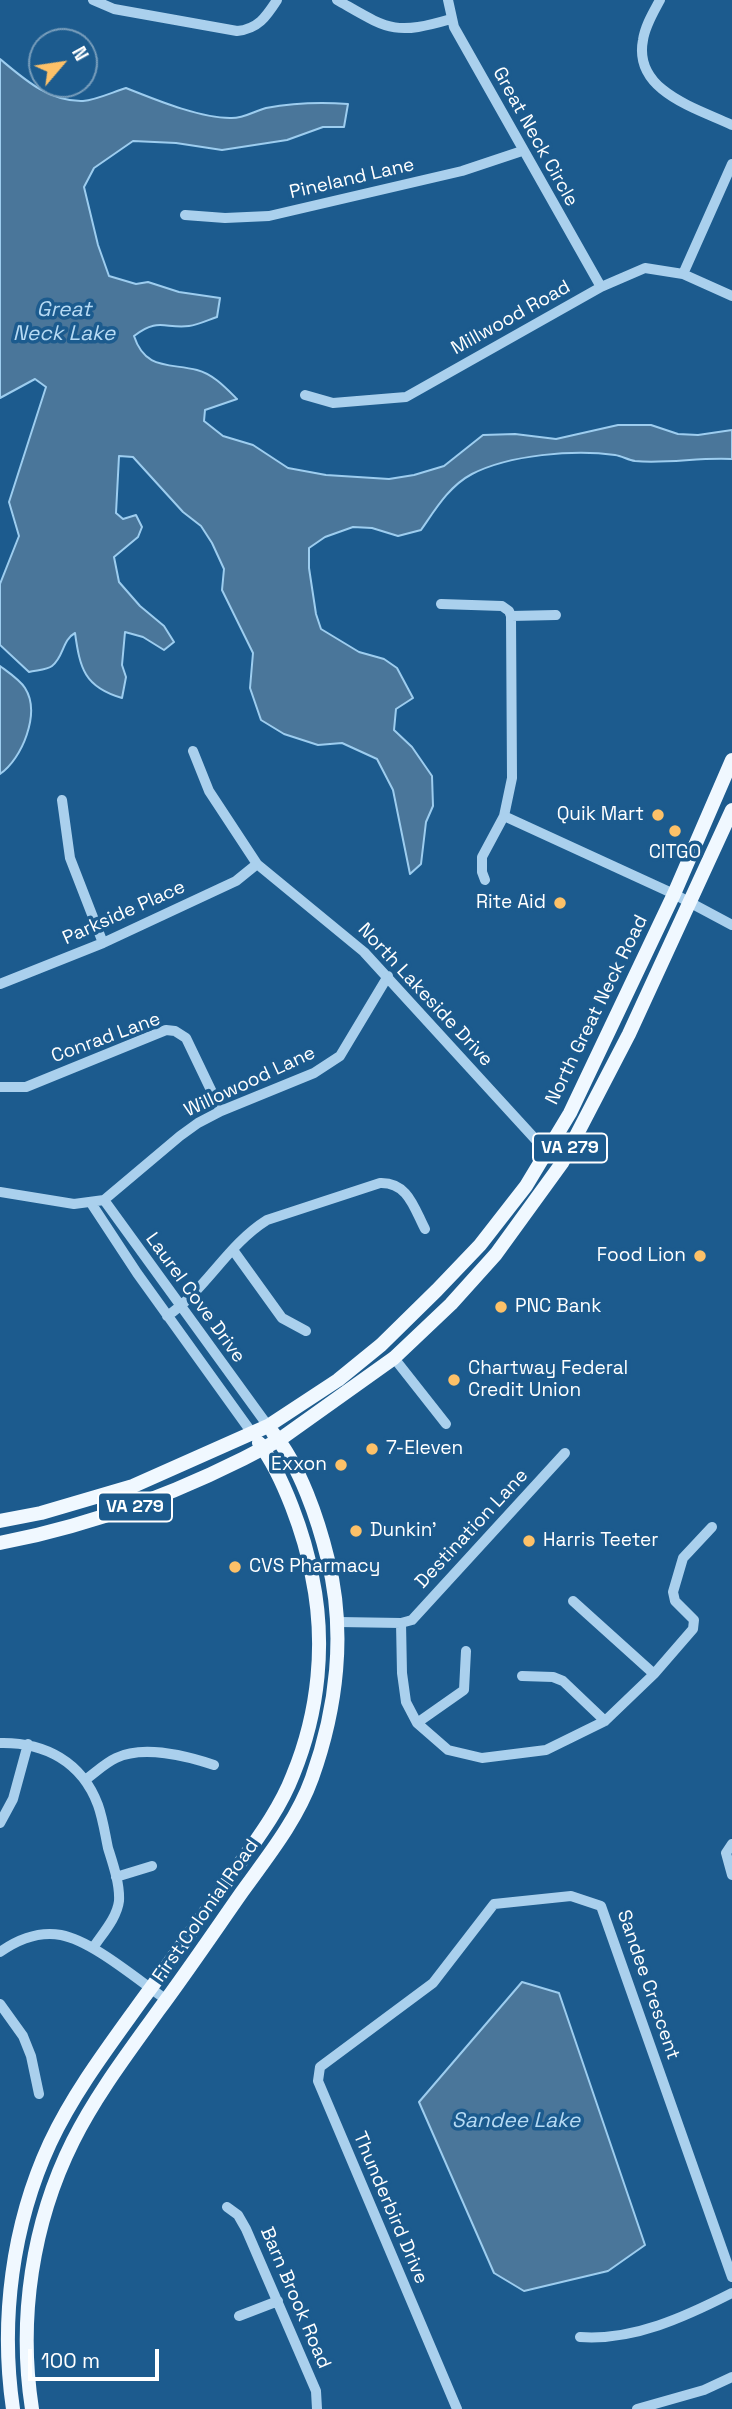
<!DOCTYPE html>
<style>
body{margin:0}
#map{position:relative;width:732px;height:2409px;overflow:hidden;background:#1c5b8e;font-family:"Space Grotesk",sans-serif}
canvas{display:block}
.north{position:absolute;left:28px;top:28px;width:70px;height:70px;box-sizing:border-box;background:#1c5b8e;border:2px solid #779dbb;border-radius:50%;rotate:61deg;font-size:19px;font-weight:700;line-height:28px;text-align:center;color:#fff}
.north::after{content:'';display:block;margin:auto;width:24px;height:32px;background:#fdc168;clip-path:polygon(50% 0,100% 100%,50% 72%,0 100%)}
.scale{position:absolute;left:28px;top:2349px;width:131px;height:32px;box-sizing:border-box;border:4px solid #fff;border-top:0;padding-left:9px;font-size:21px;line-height:24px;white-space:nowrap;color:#fff;-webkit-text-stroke:5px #1c5b8e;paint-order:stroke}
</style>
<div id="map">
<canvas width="732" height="2409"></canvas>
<div class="north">N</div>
<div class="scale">100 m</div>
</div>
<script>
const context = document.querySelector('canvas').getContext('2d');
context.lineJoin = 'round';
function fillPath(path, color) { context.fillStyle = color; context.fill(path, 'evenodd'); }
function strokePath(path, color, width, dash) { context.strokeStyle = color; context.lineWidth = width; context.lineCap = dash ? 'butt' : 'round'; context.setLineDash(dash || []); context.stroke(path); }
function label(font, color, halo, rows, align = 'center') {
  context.font = font + ' "Space Grotesk",sans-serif'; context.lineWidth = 7; context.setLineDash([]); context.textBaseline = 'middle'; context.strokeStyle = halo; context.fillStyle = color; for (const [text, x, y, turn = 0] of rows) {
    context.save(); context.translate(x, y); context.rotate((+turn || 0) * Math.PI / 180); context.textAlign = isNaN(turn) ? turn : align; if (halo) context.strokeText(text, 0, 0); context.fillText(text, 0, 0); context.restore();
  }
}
const water = new Path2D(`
 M0,59C24,79 49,102 83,101C96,100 113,92 126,88C154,99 199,118 230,118C243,119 254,111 266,108C293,103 321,102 348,104L344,127H323L287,140L222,150L176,143L133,141L94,168L84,187L98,245L109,276L136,284L148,282L179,292L220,298L217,317C208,320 198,325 189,326C165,329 158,317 134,336C145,370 169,363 197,370C213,374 226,388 237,399L205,410L204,421L223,436L253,445L288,468L326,475L389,479L414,475L444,466L483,435L515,434L556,439L618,425H651L678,434L698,435L732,430V459C700,457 667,464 635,461C628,460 622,456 615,455C574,449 509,455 472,474C449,486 435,510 421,530L398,536L372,528L353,527L325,537L309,548V568L316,614L321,629L359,652L384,659L397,668L413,698L396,709L394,730L412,747L432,776L433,806L426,822L421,864L410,874L393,790L377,759L342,743L318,745L284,734L261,720L250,688L253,653L222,590L224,569L212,543L201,526L183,512L133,457L119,456L116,513L123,519L136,515L142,527L138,537L114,557L119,582L140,606L164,626L174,642L164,650L143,637L125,632L122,665L126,677L122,698C84,687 80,668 75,633C62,640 64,657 52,666C47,670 36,670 29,672L0,645V584L19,536L9,502L46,387L35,379L0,398Z
 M0,666C8,672 20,680 25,688C41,713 22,759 0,774Z
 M522,1982L559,1993L645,2245L608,2271L524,2291L494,2273L419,2102Z`);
fillPath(water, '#4a769a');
strokePath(water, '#9dcdef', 2);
strokePath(new Path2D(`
 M93,0L114,9L237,31C258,29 266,17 277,0
 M337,0C388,29 393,36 451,19
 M448,0L454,27L601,287
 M660,0C653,13 645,26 643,40C633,91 696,108 732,125
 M185,215L225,218L269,216L462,171L522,151
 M683,274L732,164
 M305,395L333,403L406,397L601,287L645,268L683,274L732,296
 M441,604L502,606L509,611L511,616
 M511,616L556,615
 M193,751L209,791L257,864L364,952L547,1152L562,1163
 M62,800L70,858L103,943
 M504,816L674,894L732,925
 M485,880L482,872V857L504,816L512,778L511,616
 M0,984L103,943L236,881L257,864
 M0,1087H26L166,1030L175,1031L186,1038L221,1111
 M0,1192L74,1204L104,1200L180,1136L198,1123L221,1111L314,1073L340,1056L388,976
 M104,1200L268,1426
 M91,1203L137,1273L252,1433
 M233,1250L282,1318L306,1331
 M167,1316C206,1290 227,1245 267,1220L380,1183C408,1182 414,1208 425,1229
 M394,1358L446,1424
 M573,1601L654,1674
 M339,1622L401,1623L412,1620L565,1453
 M401,1623L402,1673L406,1702L417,1723L448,1750L482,1758L546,1750L605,1721L654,1674L693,1629L694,1620L675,1601L673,1592L683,1558L712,1527
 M522,1676L553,1677L563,1681L605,1721
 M417,1723L464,1690L466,1651
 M0,1743C45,1742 82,1762 98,1805C103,1819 105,1834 108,1848C113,1864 120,1884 119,1901C117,1918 102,1934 93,1948
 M85,1780C95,1773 105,1763 116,1758C143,1745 187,1756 214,1765
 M0,1823L13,1799L28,1744
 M732,1844L726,1853L732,1875
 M116,1877L152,1866
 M0,1952C17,1940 39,1931 61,1935C93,1941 139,1981 167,2000
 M0,2004L23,2036L31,2056L39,2094
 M227,2207L238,2215L246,2229L316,2391L317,2409
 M239,2316L278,2301
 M580,2337C633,2341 685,2317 732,2293
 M457,2409L318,2081L320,2067L433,1983L494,1904L571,1896L601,1906L732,2277
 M637,2409L704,2390L732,2377`), '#aad0ed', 10);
strokePath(new Path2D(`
 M0,1521L41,1513L133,1486L268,1426L338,1380L381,1345L437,1290L480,1245L526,1186L570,1113L674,894L732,760
 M0,1543C99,1524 191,1488 279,1440L394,1358L451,1304L496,1254L562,1163L629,1034L732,810
 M13,2409C0,2321 12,2225 50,2143C74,2092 109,2046 142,2000C171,1961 198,1922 226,1883C250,1848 278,1814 293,1775C319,1712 326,1642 312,1576C305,1536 283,1475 259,1443
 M32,2409C18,2319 32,2223 73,2141C96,2095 128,2053 158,2011C187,1972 214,1932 242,1892C268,1856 297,1820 312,1778C337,1708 346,1632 328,1560C318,1519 300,1466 273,1433`), '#f0f8ff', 14);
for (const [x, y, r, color] of [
 [658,815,7,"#fdc168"],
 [675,831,7,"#fdc168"],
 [560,903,7,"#fdc168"],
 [700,1256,7,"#fdc168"],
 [501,1307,7,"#fdc168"],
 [454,1380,7,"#fdc168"],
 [372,1449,7,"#fdc168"],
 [341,1465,7,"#fdc168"],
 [356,1531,7,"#fdc168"],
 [529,1541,7,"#fdc168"],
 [235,1567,7,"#fdc168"]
]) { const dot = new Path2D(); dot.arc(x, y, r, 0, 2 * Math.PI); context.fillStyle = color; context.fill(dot); strokePath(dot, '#1c5b8e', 2.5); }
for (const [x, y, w] of [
 [570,1148,74],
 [135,1507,74]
]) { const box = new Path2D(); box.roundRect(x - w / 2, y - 14.5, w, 29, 5); context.fillStyle = '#1c5b8e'; context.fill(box); strokePath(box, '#fff', 2); }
label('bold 18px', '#fff', null, [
 ["VA 279",570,1148],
 ["VA 279",135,1507]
]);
label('19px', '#fff', '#1c5b8e', [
 ["Great Neck Circle",535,137,61],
 ["Pineland Lane",352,179,-13],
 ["Millwood Road",511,318,-29],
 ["Parkside Place",124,913,-24],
 ["North Lakeside Drive",425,995,47],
 ["North Great Neck Road",597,1010,-64],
 ["Conrad Lane",106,1038,-20],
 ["Willowood Lane",250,1082,-25],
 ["Laurel Cove Drive",195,1298,54],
 ["Destination Lane",472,1529,-47],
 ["First Colonial Road",206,1911,-55],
 ["Sandee Crescent",648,1985,71],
 ["Thunderbird Drive",390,2208,67],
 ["Barn Brook Road",295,2298,67]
]);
label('19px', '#fff', '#1c5b8e', [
 ["Quik Mart",644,815,"right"],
 ["CITGO",675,853,"center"],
 ["Rite Aid",546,903,"right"],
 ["Food Lion",686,1256,"right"],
 ["PNC Bank",515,1307],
 ["Chartway Federal",468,1369],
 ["Credit Union",468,1391],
 ["7-Eleven",386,1449],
 ["Exxon",327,1465,"right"],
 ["Dunkin'",370,1531],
 ["Harris Teeter",543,1541],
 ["CVS Pharmacy",249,1567]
], 'left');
label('italic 21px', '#b6daf4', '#1c5b8e', [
 ["Great",64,310],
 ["Neck Lake",64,334],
 ["Sandee Lake",516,2121]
]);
</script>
